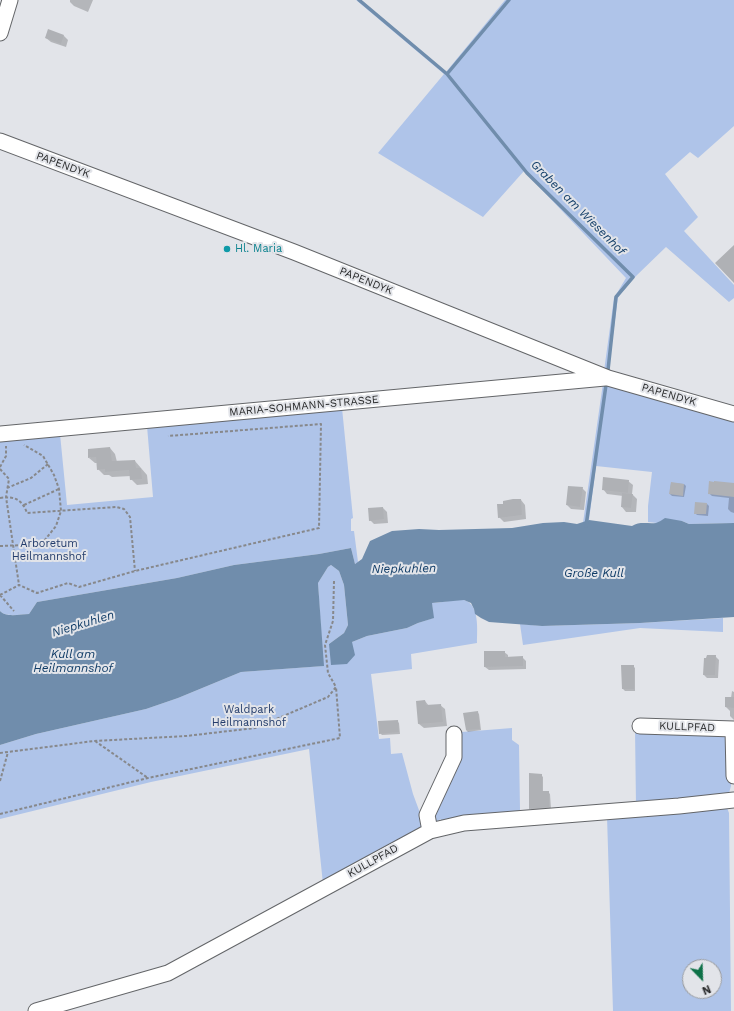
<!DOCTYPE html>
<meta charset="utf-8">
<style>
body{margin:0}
#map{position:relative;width:734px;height:1011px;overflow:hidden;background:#e2e4e9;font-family:"Work Sans",sans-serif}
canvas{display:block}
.north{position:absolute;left:682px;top:959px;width:40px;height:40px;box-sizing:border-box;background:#e2e4e9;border:1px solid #989a9d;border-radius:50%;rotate:157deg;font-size:11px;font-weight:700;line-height:16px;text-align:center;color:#292a2b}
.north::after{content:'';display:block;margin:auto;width:14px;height:18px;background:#0e7148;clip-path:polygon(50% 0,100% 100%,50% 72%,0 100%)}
</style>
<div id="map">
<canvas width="734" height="1011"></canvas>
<div class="north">N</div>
</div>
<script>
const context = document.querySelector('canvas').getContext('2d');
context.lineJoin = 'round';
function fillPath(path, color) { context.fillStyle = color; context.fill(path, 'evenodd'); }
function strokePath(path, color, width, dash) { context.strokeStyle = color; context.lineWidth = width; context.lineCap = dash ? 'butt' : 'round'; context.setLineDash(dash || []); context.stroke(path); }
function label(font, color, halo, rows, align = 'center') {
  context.font = font + ' "Work Sans",sans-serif'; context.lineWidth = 4; context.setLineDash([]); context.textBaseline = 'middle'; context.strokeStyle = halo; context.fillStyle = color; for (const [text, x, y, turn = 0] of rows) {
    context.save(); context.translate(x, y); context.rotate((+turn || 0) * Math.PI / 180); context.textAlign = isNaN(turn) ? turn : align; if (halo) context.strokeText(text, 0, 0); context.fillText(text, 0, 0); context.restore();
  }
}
fillPath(new Path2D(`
 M356,0H361L446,72L505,0H734V126L698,158L690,152L665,174L698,217L684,231L734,285V298L729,302L666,247L636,276L618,297L608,373L604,371L614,298L626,278L524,171L483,217L378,153L444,74Z
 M603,383L734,419V523L689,524L682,521L657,523L648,522V506L652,472L596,466L589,520L583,523Z
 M342,408L353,518L351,519V531H354L358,562L355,564L351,548L319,554L234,565L177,578L37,602L29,614C21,614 6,618 0,611V440L60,434L67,505L153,497L147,426Z
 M331,565L339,571L344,585L348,625L344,633L329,644L352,642L367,636L407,628L418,623L433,618L432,603C440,603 457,599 464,600C480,604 477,631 477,643L411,654L412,669L371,674L379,739L390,738L391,754L402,753L413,794L423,821L424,828L323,884L309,749L151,782L0,819V745L36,734L146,709L178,698L241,672L323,666L318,583L328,567Z
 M723,618V632L640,628L523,645L520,624L542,626L640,623Z
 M512,728V740L519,745L520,810L516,815L441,824V819L432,824L431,816L461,751L462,732Z
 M635,729L730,732L731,786L729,793L724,796L636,805Z
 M726,805L729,813L731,1011H613L607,816ZM690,967H714V991H690Z`), '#afc4e9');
fillPath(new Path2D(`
 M665,518L682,521L689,524L734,523V617L640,623L542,626L489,622L481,618L475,614L474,609L471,603L464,600L432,603L434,618L418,623L407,628L367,636L352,642L355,655L347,664L331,665L329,644L344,633L348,625L344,585L339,571L331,565L328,567L318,583L324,666L241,672L178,698L146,709L36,734L0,745V611C6,618 21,614 29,614L37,602L177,578L234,565L319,554L351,548L355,564L362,559L370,541L392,531L419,529L439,530L512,528L543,523L564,522L577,524L589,520L632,526C640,521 647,524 656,523C659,522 662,520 665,518Z`), '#708dac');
fillPath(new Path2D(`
 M70,0H93L88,12L74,6L70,2Z
 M64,36L68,40L66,47L51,42L46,38Z
 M110,448L115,454L117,462L135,461L147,475L148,484L137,485L131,479V476L112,477L109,475H104L98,469V463H95L89,458Z
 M628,481L633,485L632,494L637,499L636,512H626L622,507L623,496L607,494L603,489Z
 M671,483L684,484L686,486L684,497L672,496L670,494Z
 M582,488L586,492L584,510L571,509L567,505Z
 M734,489V513L731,512L728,509L729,498L712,496L709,493Z
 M521,500L525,505L526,519L504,522L499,517L504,505Z
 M707,504L709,506L708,516L697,515L695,513Z
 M383,508L387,512L388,523L374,524L370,520Z
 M504,652L508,655V658L522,657L526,661V669L489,670L485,667Z
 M715,656L719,660L718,678H707L704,675Z
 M633,666L635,668V691H625L623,689Z
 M732,691L734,692V720L730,716V711L726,707L731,698Z
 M425,701L429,706L440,705L445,709L447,726L424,728L419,724Z
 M477,712L479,714L481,730L468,732L466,730Z
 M397,721L399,723L400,734L382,735L380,733Z
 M541,775L543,777V792H548L550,794L551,809L532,810L530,808Z`), '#0003');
strokePath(new Path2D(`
 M359,0L447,74L527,173L633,277L616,297L608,370
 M447,74L509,0
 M586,526L606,385`), '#708dac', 3.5);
fillPath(new Path2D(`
 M48,29L64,35L61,44L45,38Z
 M734,245V283L715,263Z
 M110,447L112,461L135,460L136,468H141L142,479L130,480L129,470L105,472V469L97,470L96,457L88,458V449Z
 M603,477L629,480L628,493L602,490Z
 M709,481L714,482V481L734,483V497L708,494Z
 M671,482L684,484L683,496L669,494Z
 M568,486L583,487L580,507L566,505Z
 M622,493L633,494L631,508L621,507Z
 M513,499H521L522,515L498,518L497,504H503V501Z
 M695,502L707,503L706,514H694Z
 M383,507L384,519L369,521L368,508Z
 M484,651H505V657L523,656V666L484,667Z
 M707,655H716L715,675H703L704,658H706Z
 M621,665H634V689H622Z
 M725,697H734V708L725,707Z
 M425,700L426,705L441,704L443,722L418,724L416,701Z
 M478,711L480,729L466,730L463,713Z
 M398,720L399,732L379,734L378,721Z
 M529,773L542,774V791H549V807L529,809Z`), '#afb1b5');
const minor = new Path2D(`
 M0,33L10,0
 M0,141L294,252L608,378L734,414
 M0,434L605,378
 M640,726L734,729
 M733,729L734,776
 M430,831L427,815L454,757V734
 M36,1011L168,973L430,831L464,823L679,806L734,800`);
strokePath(minor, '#636568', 17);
strokePath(new Path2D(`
 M0,467L6,456V446
 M0,469L9,479L6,497L19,585
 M7,488L31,478L48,464
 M0,498C14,496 22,499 27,513L116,507L124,509L130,517L135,571
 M24,505L59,489
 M0,546L26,545L44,541L56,526L61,511L59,489L54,475L43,456L24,445
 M0,595L19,585L37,593L68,583L79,587L135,571L319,528L321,424L168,436
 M0,595L14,611
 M95,741L148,778
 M0,753L94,741L186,736L255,728L328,697L336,687L328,673L325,645L333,621L334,581
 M0,781L8,752
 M0,814L148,778L340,738L336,687`), '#87888b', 2, [3, 2]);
strokePath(minor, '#fff', 15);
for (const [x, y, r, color] of [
 [227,249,4,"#0f9aa8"]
]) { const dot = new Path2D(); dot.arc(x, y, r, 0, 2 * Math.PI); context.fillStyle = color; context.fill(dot); strokePath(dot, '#e2e4e9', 1.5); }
label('11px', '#292a2b', '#e2e4e9', [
 ["PAPENDYK",63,165,20],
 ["PAPENDYK",366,281,22],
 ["PAPENDYK",669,395,16],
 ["MARIA-SOHMANN-STRASSE",304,406,-5],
 ["KULLPFAD",687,727,2],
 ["KULLPFAD",373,861,-29]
]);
label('11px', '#0d838f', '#e2e4e9', [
 ["Hl. Maria",235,249]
], 'left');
label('11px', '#243d6c', '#e2e4e9', [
 ["Arboretum",49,544],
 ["Heilmannshof",49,557],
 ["Waldpark",249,710],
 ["Heilmannshof",249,723]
]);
label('italic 12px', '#103c67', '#e2e4e9', [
 ["Graben am Wiesenhof",578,208,45],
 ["Niepkuhlen",404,569,-1],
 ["Große Kull",594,573],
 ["Niepkuhlen",83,624,-17],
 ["Kull am",73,654],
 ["Heilmannshof",73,668]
]);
</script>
